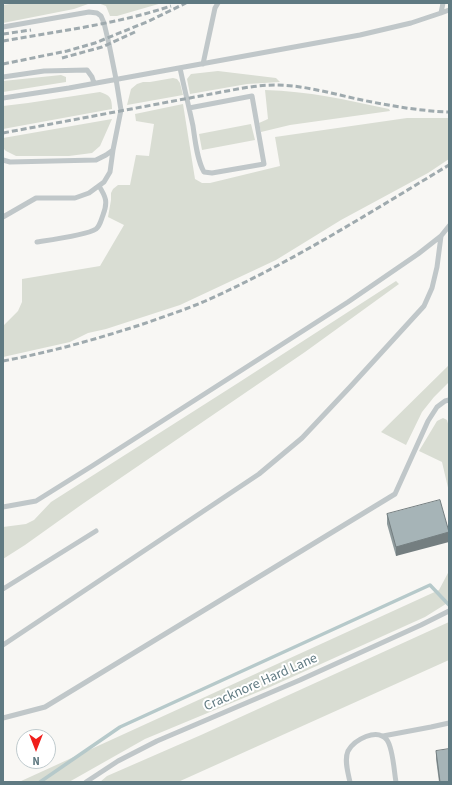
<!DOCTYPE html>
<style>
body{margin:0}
#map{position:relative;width:452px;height:785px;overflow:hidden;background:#f8f7f4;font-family:"Source Sans 3",sans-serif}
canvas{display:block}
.frame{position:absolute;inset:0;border:4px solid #607a82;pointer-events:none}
.north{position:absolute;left:16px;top:729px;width:40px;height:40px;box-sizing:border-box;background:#fff;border:1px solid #bfcacd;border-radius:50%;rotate:180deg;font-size:11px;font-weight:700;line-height:16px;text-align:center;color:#607a82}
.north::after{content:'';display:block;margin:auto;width:14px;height:18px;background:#f01f1c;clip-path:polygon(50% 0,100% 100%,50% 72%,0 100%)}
</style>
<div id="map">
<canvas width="452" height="785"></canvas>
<div class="frame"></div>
<div class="north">N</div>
</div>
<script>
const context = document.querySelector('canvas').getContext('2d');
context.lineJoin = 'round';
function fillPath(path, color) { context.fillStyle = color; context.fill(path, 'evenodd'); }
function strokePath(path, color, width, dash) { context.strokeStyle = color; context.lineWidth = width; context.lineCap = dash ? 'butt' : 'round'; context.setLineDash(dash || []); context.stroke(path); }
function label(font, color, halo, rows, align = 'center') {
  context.font = font + ' "Source Sans 3",sans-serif'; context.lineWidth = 4; context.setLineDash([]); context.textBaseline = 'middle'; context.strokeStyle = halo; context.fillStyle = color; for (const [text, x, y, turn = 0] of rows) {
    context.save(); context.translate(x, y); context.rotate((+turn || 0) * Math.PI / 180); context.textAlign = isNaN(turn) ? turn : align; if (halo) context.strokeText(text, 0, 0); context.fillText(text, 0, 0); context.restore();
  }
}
fillPath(new Path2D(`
 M16,3H162L117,16H110L106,6L98,3L88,4L74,9L3,23V5Z
 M218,71L276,78L280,82L247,84L190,94L187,79L191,74Z
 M61,75L66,77V82L3,92V81Z
 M173,78L177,79L180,83L183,95L127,105L131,89L137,84L143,82H150Z
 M265,90C308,91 347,100 389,109L390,111L290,125L261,132L259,123L268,119Z
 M100,92C110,95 112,98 112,109L3,129V106L28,103Z
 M183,104L195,179L202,183H210L280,166L275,137L407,118H449V159L428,173L341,220L276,260L180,305L106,329L88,333L70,342L3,357V325H4L18,311L22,302V279L100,266L124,225L108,217L111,200V193L113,189L118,185H130L136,155L149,156L154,124L136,121L135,114Z
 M112,119L100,146L92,153L69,156H16L6,151L3,148V138Z
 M251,124L255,140L202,150L199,134Z
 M396,281L399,284L305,352L81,505L25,545L3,559V527L26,524L34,520L51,502L238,383Z
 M449,365V382L434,397L422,412L406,445L381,432Z
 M443,418L447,420L449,427V492L442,462L419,451L437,421Z
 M449,571V602L425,617L270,687L145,739L69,782H19L439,590Z
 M449,622V660L178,782H100L107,776L201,735Z`), '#d9ddd3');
strokePath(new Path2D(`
 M40,782L120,727L430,585L449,605`), '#b6c9ca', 3.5);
strokePath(new Path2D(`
 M441,13L449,10
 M3,27L89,12L97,13L101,16L104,23L109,44L116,79L121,110L113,150L106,155L96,160L10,162L3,160
 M203,64L215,8L218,3
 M180,68C184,87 189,107 193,126C195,140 197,160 204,172L212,173L264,164L252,96L189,108
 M3,77L44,71L87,70L92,77L94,83
 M3,98L69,88L360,35L411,23L441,13L443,3
 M3,217L36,198H75L89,193L104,182L110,172L113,150
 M37,242C50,240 87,235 96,229C100,226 101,220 103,215C108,202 106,197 99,186
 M3,507L36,501L92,466L348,302L418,254L441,236L449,226
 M3,589L96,531
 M3,645L259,474L302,438L350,387L424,306L432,288L437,267L441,236
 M3,718L45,707L395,494L428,421L437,407L445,401L449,400
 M383,736L431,727L449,723
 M86,782L118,761L157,741L300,680L421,625L449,611
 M350,782C348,773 344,760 348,751C354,740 377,727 387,740C393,748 394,771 396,782`), '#c0c7c9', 5);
strokePath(new Path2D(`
 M3,34L31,30
 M3,41C59,31 117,24 171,6
 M62,58L102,47L135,32
 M3,64L67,51L95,43L149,21L186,3
 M3,133L227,91C243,88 259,85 275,85C304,85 333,94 362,100C391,106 420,111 449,112
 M3,361C51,352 97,339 143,324C163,317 184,310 203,302C289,264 369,213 449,165`), '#9faaae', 3, [6, 3]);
fillPath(new Path2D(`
 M387,514L449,532L396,556L387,524Z
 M436,751L449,782H439L436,759Z`), '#8f9b9d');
fillPath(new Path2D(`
 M449,532V542L396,556V547Z`), '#747e80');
const building = new Path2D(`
 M440,500L449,532L396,547L387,514Z
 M449,749V782H440L436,751Z`);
fillPath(building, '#a6b4b7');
strokePath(building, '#747e80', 1);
label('14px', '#607a82', '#fff', [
 ["Cracknore Hard Lane",261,683,-24]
]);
</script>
